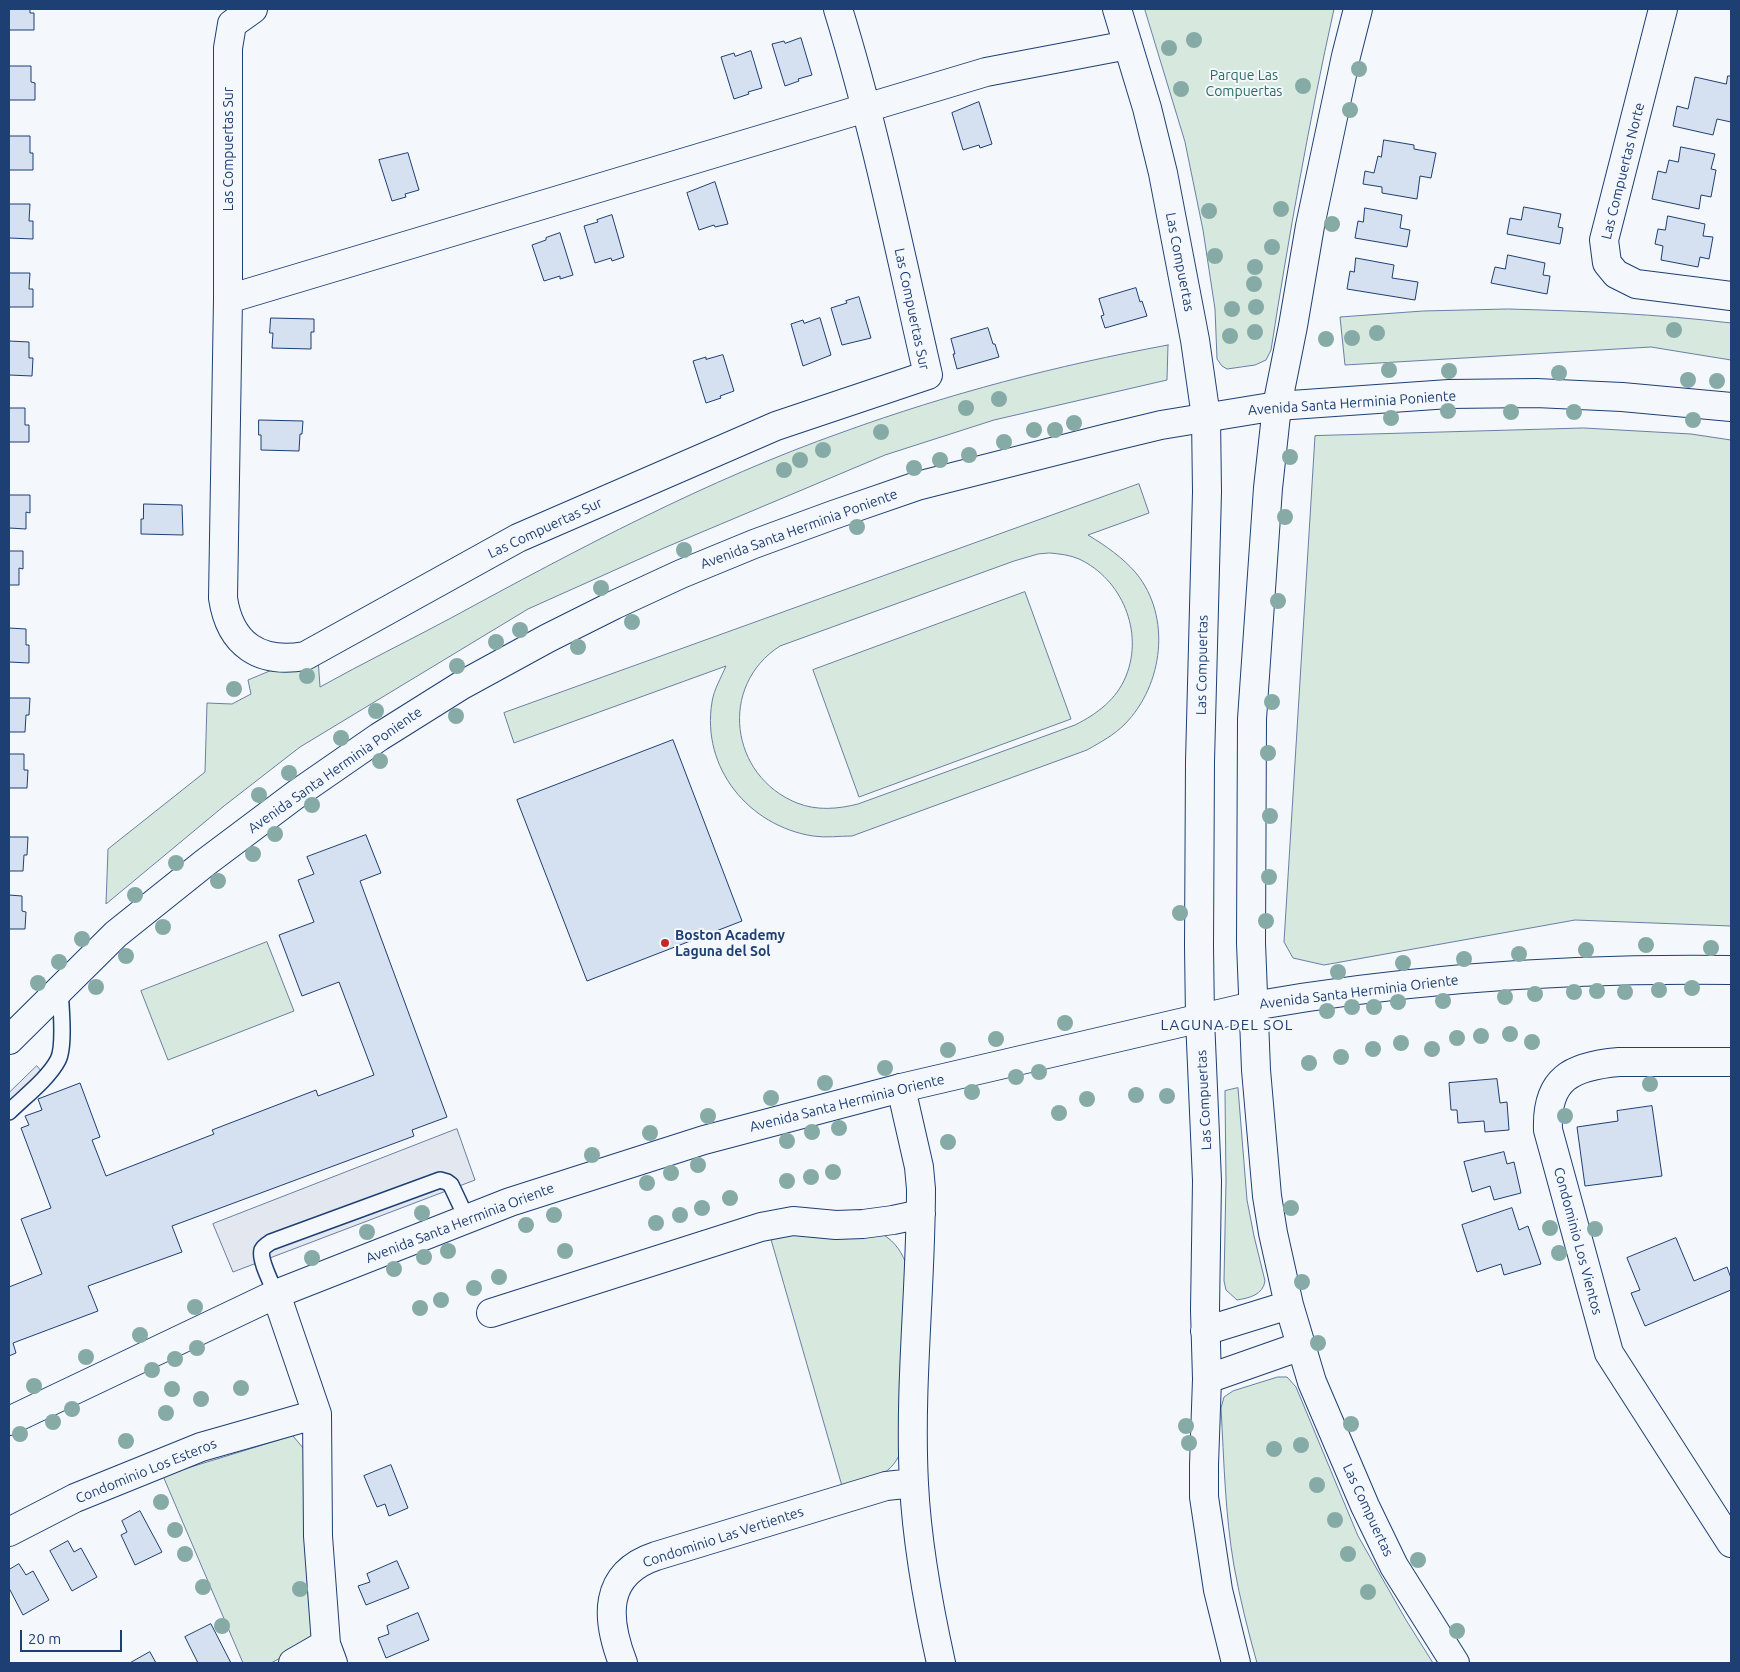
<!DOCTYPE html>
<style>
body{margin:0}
#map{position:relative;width:1740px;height:1672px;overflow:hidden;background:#f4f7fb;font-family:Ubuntu,sans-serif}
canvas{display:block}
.frame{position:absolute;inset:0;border:10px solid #1d3f73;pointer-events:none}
.scale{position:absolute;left:20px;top:1630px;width:102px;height:22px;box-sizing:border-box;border:2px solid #1d3f73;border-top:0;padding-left:6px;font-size:15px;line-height:18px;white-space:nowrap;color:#1d3f73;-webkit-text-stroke:4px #f4f7fb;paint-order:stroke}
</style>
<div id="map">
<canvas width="1740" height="1672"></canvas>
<div class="frame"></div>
<div class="scale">20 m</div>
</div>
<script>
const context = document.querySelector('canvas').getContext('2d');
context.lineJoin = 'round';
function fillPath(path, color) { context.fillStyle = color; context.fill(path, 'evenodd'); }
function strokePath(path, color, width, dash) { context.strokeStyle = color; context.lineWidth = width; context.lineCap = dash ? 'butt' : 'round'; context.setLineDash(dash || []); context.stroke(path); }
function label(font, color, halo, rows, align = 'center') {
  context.font = font + ' Ubuntu,sans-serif'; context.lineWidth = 4; context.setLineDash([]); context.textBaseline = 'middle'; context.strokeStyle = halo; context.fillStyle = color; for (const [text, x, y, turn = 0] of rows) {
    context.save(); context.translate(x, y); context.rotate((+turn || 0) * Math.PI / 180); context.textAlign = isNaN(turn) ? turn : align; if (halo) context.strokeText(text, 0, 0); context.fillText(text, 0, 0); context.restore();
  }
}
const green = new Path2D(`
 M1145,9H1334C1309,122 1289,235 1271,350L1266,360L1255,365L1227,369L1222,366L1217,359L1215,309L1203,230L1185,142Z
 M1508,309C1583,311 1657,314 1731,323V360L1651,347L1345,365L1340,317L1423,311Z
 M1168,345L1167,380L994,420L885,455L664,548L528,609L300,747L224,806L106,904L108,849L205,772L207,703L232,704L251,694L248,680L284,665L318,658L320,687C363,663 408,641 451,618C578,549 707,480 843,432C951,393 1055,366 1168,345Z
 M1584,428L1691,434L1731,440V926L1575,920L1324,965L1293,958L1284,942L1315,436Z
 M1139,484L1149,513L1088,535C1106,546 1122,557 1136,573C1172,617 1163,685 1125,724C1114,735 1101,742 1087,750L852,836C839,836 826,838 813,836C749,826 701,768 712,702C714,689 721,678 726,666L514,743L504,713ZM1050,553C1060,554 1070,555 1079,559C1122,579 1144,632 1126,676C1117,699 1097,714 1075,725L858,804C838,809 817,811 797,803C730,776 718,686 780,646L1014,561L1038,554Z
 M1025,592L1071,719L859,797L813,670Z
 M267,942L294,1011L168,1060L141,991Z
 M1238,1088L1247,1200L1254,1236L1265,1281C1263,1295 1249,1298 1237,1300L1226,1290L1224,1281L1226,1181L1225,1091Z
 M793,1233L882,1234C896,1242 902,1253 908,1268L901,1451C890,1479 868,1479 842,1486L770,1236Z
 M1278,1377H1287L1296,1387L1358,1536L1406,1620L1433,1663H1257C1248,1631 1240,1599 1234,1566C1225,1514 1224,1460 1221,1408L1224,1397L1233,1391Z
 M293,1436L309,1455L313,1641L271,1663H243L163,1476Z`);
fillPath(green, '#d7e8df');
strokePath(green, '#687fa3', 1);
const parking = new Path2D(`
 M37,1066L42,1072L9,1103V1093Z
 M457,1129L475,1180L233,1272L213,1224Z`);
fillPath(parking, '#e3e8f0');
strokePath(parking, '#687fa3', 1);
const building = new Path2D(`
 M9,9H30V13H34V30H9Z
 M801,38L812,75L798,79L799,81L785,86L772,44L784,41L785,43Z
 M751,51L762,88L748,92L749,94L734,99L721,57L734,53L735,56Z
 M9,66H31V82L35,83V100H9Z
 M1728,76H1731V122L1717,119L1713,135L1673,126L1677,106L1688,109L1695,77L1726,84Z
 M979,102L992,144L980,148L979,145L963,150L952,113Z
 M9,136H30V153H33V170H9Z
 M1384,140L1414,145V149L1436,153L1431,178L1420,176L1417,199L1382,193V187L1363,184L1365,171L1374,173L1378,156L1381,157Z
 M1681,147L1715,154L1711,169L1716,170L1711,197L1701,195L1699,209L1652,199L1658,171L1666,173L1669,160L1678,162Z
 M408,153L419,190L405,194L406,197L392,201L379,160Z
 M715,182L728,224L715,227L714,225L699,230L687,193Z
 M9,204H30L29,221H33V239L9,238Z
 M1524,207L1561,214L1558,227L1563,228L1560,244L1507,234L1510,218L1521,220Z
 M1365,208L1402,215L1400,228L1410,230L1407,247L1355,238L1358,221L1363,222Z
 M612,215L624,257L612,261L611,258L595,263L584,226L598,222L597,220Z
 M1668,216L1705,224L1703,236L1713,237L1709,259L1700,257L1698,267L1661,260L1663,246L1655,244L1658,229L1665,230Z
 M560,233L573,275L560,279V276L544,281L532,245L546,240V238Z
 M1508,255L1545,263L1543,275L1550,276L1547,294L1491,283L1495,267L1505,269Z
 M1356,258L1394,265L1392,278L1418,282L1415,300L1347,289L1350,271L1354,272Z
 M9,273H30L29,289H33V307H9Z
 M1136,288L1140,302L1142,301L1147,316L1105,328L1101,316L1104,315L1099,299Z
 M859,297L871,338L842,345L831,308L847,303L846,301Z
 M271,318L314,319V332H311V349L272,348L273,333H270Z
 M820,318L831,355L803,366L791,324L803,320L804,323Z
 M988,328L993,344H995L999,357L957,369L953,354H955L951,339Z
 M9,341L29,342V358H33L32,376L9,375Z
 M723,355L734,391L720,396L721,398L706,403L693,361L706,357V359Z
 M9,408H25V425H29V442H9Z
 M259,420L303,421L302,434H300L299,451L261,450V435H259Z
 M9,495H30V513L26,512V529L9,528Z
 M144,504L182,505L183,535L141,534V519H143Z
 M9,551H23V569L19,568V585H9Z
 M9,628L26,629V645H29V663L9,662Z
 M9,698H30L29,715H26L25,732H9Z
 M673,740L742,921L587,981L517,800Z
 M9,754H24V770H28L27,788H9Z
 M366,835L381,873L360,881L447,1117L412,1130L414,1136L172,1226L182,1252L88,1286L98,1311L13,1343L16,1353L9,1356V1287L42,1274L21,1219L51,1208L21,1128L29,1125L25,1116L42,1110L38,1099L80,1083L100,1137L92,1140L106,1176L214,1134L212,1130L316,1090L318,1096L374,1075L339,982L302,996L279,935L314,922L298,880L314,874L307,857Z
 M9,837H28L27,855H24L23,871H9Z
 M9,895L22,896V911L26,912L25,929H9Z
 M1497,1079L1500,1103L1507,1102L1509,1130L1485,1132L1484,1121L1458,1123L1457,1110H1451L1449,1083Z
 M1652,1106L1662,1176L1585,1186L1577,1127L1618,1121L1617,1111Z
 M1504,1152L1507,1164L1514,1162L1521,1193L1494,1200L1490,1186L1472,1192L1464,1162Z
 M1512,1208L1519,1230L1528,1226L1541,1264L1504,1275L1501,1264L1477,1272L1462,1225Z
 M1676,1238L1694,1281L1727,1267L1731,1278V1290L1645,1326L1631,1293L1640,1290L1627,1258Z
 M391,1465L408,1508L389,1516L385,1504L377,1507L364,1476Z
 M140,1511L162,1552L135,1565L121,1535L127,1532L122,1521Z
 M68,1541L74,1552L81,1548L97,1577L72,1591L50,1551Z
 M397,1561L409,1588L366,1605L358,1586L370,1582L367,1574Z
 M19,1564L26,1575L33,1571L49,1600L23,1615L9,1588V1570Z
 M418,1613L429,1640L386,1658L378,1638L389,1634L387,1626Z
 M211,1624L231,1663H198L185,1637Z
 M150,1652L156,1663H130Z`);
fillPath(building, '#d5e0f0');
strokePath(building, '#1d3f73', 1);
const lane = new Path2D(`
 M9,1112C24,1097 48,1079 58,1060C65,1047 61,1006 60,990
 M276,1294C272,1284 259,1260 262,1250C264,1246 268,1244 271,1242L440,1180L447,1182L451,1185L467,1219`);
const street = new Path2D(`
 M838,9C875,129 900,253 928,375L776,426L518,538L305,656C260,664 230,645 223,598L228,299L986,72L1128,45
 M1117,9L1147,108L1163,173L1195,340L1206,417L1207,492L1200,761L1199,946L1200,1019L1207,1181L1205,1310L1207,1379L1204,1465V1497L1218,1590L1236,1663
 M1358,9L1346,56L1310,226L1293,326L1277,406L1268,488L1252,719L1251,943L1256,1070L1267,1196L1273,1233L1289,1305L1312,1382L1365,1506L1394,1566L1455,1663
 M1663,9L1604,240L1607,263L1616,274L1636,284L1731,296
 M228,299V48L232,24L253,9
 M1731,1062H1619C1571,1066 1546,1079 1548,1130L1609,1353L1731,1543
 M901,1088L919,1167L921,1189C921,1287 909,1386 914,1484C917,1545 928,1604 941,1663
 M276,1294L317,1414L318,1536L326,1644L333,1663
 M491,1313L761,1227L793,1221L836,1225L863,1224L893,1220L921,1214
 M1205,1331L1289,1305
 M1207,1379L1301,1346
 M9,1532L75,1498L201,1447L317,1414
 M293,1663L326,1644
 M623,1663C606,1619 602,1574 656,1556L886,1486L914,1483`);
const secondary = new Path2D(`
 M9,1040L116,934L206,862L298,793L379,737L462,685L548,638L614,605L681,574L754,544L833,515L917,486L1107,438L1161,425L1277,406L1449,394L1536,393L1622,397L1731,407
 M9,1421L276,1294L510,1202L704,1140L901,1088L1253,1006C1411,978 1572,968 1731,970`);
strokePath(lane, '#1d3f73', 18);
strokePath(street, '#1d3f73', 30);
strokePath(secondary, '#1d3f73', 30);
strokePath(lane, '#f4f7fb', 15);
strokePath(street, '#f4f7fb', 28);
strokePath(secondary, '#f4f7fb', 28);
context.fillStyle = '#86aba6';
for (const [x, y] of [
 [1194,40],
 [1169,48],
 [1359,69],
 [1303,86],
 [1181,89],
 [1350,110],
 [1281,209],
 [1209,211],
 [1332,224],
 [1272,247],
 [1215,256],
 [1255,267],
 [1254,284],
 [1256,307],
 [1232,309],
 [1674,330],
 [1255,332],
 [1377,333],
 [1230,336],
 [1352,338],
 [1326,339],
 [1389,370],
 [1449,371],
 [1559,373],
 [1688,380],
 [1717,381],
 [999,399],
 [966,408],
 [1448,411],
 [1511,412],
 [1574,412],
 [1391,418],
 [1693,420],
 [1074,423],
 [1034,430],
 [1055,430],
 [881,432],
 [1004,442],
 [823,450],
 [969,455],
 [1290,457],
 [800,460],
 [940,460],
 [914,468],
 [784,470],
 [1285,517],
 [857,527],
 [684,550],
 [601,588],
 [1278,601],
 [632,622],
 [520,630],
 [496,642],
 [578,647],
 [457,666],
 [307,676],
 [234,689],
 [1272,702],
 [376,711],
 [456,716],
 [341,738],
 [1268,753],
 [380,761],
 [289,773],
 [259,795],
 [312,805],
 [1270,816],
 [275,834],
 [253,854],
 [176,863],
 [1269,877],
 [218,881],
 [135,895],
 [1180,913],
 [1266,921],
 [163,927],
 [82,939],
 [1646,945],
 [1711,948],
 [1586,950],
 [1519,954],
 [126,956],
 [1464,959],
 [59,962],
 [1403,963],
 [1338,972],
 [38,983],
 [96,987],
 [1692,988],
 [1659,990],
 [1597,991],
 [1574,992],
 [1625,992],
 [1535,994],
 [1505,997],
 [1443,1001],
 [1398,1002],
 [1352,1007],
 [1374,1007],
 [1327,1011],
 [1065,1023],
 [1510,1034],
 [1481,1036],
 [1457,1038],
 [996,1039],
 [1532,1042],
 [1401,1043],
 [1373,1049],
 [1432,1049],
 [948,1050],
 [1341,1057],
 [1309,1063],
 [885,1068],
 [1039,1072],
 [1016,1077],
 [825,1083],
 [1650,1084],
 [972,1092],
 [1136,1095],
 [1167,1096],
 [771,1098],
 [1087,1099],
 [1059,1113],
 [708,1116],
 [1565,1116],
 [839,1128],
 [812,1132],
 [650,1133],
 [787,1141],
 [948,1142],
 [592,1155],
 [698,1165],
 [833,1172],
 [671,1173],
 [811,1177],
 [787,1181],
 [647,1183],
 [730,1198],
 [702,1208],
 [1291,1208],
 [422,1213],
 [554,1215],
 [680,1215],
 [656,1223],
 [526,1225],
 [1550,1228],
 [1595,1229],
 [367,1232],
 [448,1251],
 [565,1251],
 [1559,1253],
 [424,1257],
 [312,1258],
 [394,1269],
 [499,1277],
 [1302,1282],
 [474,1288],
 [441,1300],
 [195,1307],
 [420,1308],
 [140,1335],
 [1318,1343],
 [197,1348],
 [86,1357],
 [175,1359],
 [152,1370],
 [34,1386],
 [241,1388],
 [172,1389],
 [201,1399],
 [72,1409],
 [166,1413],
 [53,1422],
 [1351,1424],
 [1186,1426],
 [20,1434],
 [126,1441],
 [1189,1443],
 [1301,1445],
 [1274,1449],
 [1317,1485],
 [161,1502],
 [1335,1520],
 [175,1530],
 [185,1554],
 [1348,1554],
 [1418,1560],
 [203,1587],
 [300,1589],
 [1368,1592],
 [222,1626],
 [1457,1631]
]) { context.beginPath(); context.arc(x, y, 8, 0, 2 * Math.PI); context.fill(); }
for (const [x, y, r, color] of [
 [665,943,5,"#c62828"]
]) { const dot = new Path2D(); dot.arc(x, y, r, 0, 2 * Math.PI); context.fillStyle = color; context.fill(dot); strokePath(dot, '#f4f7fb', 2); }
label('14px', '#2c6c60', '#f4f7fb', [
 ["Parque Las",1244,75],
 ["Compuertas",1244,91]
]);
label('14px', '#1d3f73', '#f4f7fb', [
 ["Las Compuertas Sur",228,149,-90],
 ["Las Compuertas Norte",1623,171,-76],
 ["Las Compuertas",1180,262,79],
 ["Las Compuertas Sur",912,309,78],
 ["Avenida Santa Herminia Poniente",1352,403,-4],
 ["Las Compuertas Sur",545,528,-25],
 ["Avenida Santa Herminia Poniente",799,529,-20],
 ["Las Compuertas",1202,665,-89],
 ["Avenida Santa Herminia Poniente",335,770,-35],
 ["Avenida Santa Herminia Oriente",1359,992,-7],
 ["Las Compuertas",1204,1100,-93],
 ["Avenida Santa Herminia Oriente",847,1103,-14],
 ["Avenida Santa Herminia Oriente",460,1223,-21],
 ["Condominio Los Vientos",1578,1241,75],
 ["Condominio Los Esteros",146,1471,-22],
 ["Las Compuertas",1368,1510,65],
 ["Condominio Las Vertientes",723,1537,-18]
]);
label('bold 14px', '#1d3f73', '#f4f7fb', [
 ["Boston Academy",675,935],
 ["Laguna del Sol",675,951]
], 'left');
context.letterSpacing = '1px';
label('15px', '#1d3f73', '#f4f7fb', [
 ["LAGUNA DEL SOL",1227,1025]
]);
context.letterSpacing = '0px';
</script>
